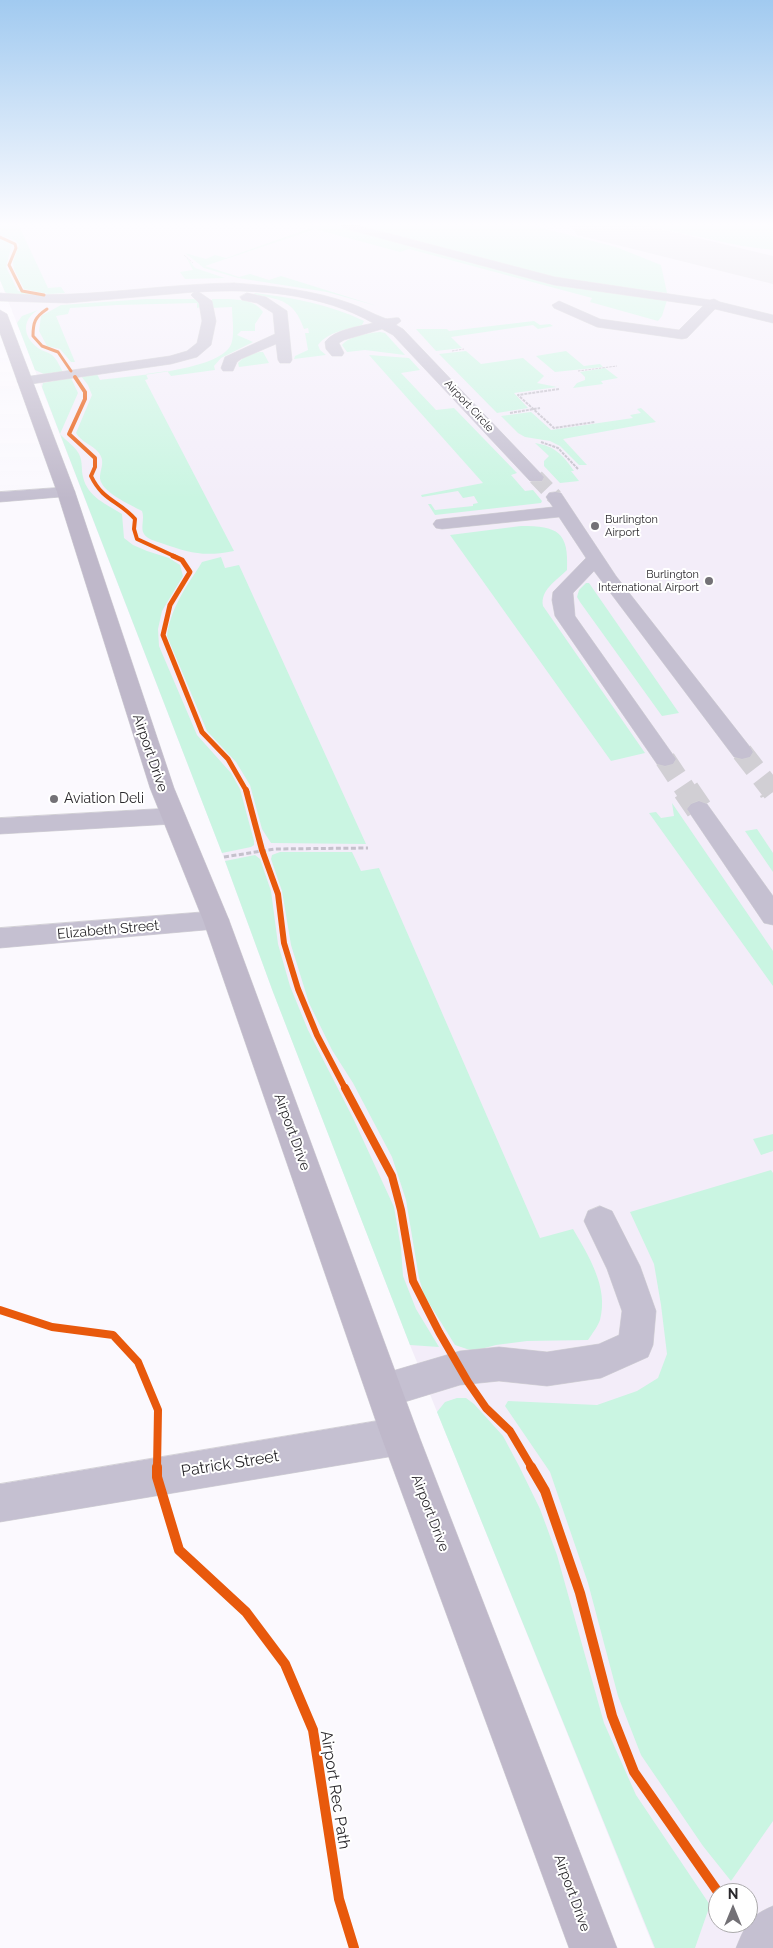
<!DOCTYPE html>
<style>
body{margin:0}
#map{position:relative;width:773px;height:1948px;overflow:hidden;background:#fbf9fe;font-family:Raleway,sans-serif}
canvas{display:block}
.north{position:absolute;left:708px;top:1883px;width:50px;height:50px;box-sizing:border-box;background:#fff;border:1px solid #aaa9ab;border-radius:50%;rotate:0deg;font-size:14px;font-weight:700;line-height:20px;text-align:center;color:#2a282c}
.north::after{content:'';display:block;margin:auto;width:18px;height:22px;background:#737176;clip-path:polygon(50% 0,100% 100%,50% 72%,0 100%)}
</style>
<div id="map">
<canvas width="773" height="1948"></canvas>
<div class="north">N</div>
</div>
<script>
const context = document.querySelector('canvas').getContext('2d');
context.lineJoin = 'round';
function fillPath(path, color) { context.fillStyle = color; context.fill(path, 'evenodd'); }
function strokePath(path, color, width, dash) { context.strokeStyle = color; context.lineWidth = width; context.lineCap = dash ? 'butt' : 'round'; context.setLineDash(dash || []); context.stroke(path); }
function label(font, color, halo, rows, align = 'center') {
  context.font = font + ' Raleway,sans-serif'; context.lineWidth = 4; context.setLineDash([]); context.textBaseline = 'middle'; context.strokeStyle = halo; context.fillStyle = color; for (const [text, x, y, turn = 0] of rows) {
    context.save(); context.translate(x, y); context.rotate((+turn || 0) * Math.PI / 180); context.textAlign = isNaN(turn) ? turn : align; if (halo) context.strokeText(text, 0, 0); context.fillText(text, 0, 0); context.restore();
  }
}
fillPath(new Path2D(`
 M0,226H773V1948H654L410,1345L273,992L222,853L0,280ZM718,1893H748V1923H718Z`), '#f3edf9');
fillPath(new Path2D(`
 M0,226H19L48,288L61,287L65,293L48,294L24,289L14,269L13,262L19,245L16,241L0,235Z
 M304,226H338L553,284L667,300L662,316L658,321L590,302L592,298L409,249L400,252L315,229L205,266L239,277L250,274L269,280L281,276L377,306L327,292L238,278L204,268L185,253L206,259L215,255L226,258L311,228Z
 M356,226H534L616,247L661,265L667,293L552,278Z
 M648,226H772L773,250L742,246Z
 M0,238L12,244L6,267L18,291L39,295H11L5,292L0,280Z
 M185,255L195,268L225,278L185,279L180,272L193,270Z
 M255,293C293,298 329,304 364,321L362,325C346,330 329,331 318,345L320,350L326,355L294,359L295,356L308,350L305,333H309L308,328L304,329C294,300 281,300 254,294Z
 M146,299H195L200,301L201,307L197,308V303L117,305L70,308L68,314L56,316L75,362H71L60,349L47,346L39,331L41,316L61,305Z
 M212,299C228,299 254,297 263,312L255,324V331H241L237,335L253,342L221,358L214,366L215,370L171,376L167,371L146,374L148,379L145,380L234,551C203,557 190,553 161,543C155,541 147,539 144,534C140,528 145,519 142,511C131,505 98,491 100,476C101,467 105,461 99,453C93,445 81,442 76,433L92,395L88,385L81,376L97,374L100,380C129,376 212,371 229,348C236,339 232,319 232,307L211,308Z
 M38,310C21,320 23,337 38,348C42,351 48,352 52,355C57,359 60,367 63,372L44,374L35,370L17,323L22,316Z
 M534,321L540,325L550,324L553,326L538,329L533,325L451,337L462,348L436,351L416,329H447L449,331Z
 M380,332L385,333L405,355L365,350L347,352L342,345C349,336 369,333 380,332Z
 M466,351L481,364L523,358L544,376L537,383L557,387L514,393L528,408L497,413L439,354Z
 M566,351L584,366L600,364L603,367L555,372L536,356Z
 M259,352H263L269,363L239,367L238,363L245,356Z
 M369,355L409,358L420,370L401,373L436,410L454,408L517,473L511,475L525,491L533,490L542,501L541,503L435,515L428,504H431L435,510L473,506V504L478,503L474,496L463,498L458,491L422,497L421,495L483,483Z
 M605,368L618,378L601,381L603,384L573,388L577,383L585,380V377L580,372Z
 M71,378L78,393L60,434C66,441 75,446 79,454C83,462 81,469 83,477C88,498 107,504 122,514L124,538L133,545L147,551L169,558L180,565L183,576L162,611L158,629L159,646L197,735L231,773L240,789L254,841V845L251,847L222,853L60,434L42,387L43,383Z
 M641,408L656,422L563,439L587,465H579L560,446L550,441L525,437L518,433L501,416L531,412L551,430L633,418L630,415L641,413L637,409Z
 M535,443C555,446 563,455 574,471H571L579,481L560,483L544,466V461L549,456Z
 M521,526C558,526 569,532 567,570C556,581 540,590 543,606L645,753L611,761L450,535Z
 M221,557L225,568L239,565L366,844L271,843L262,829L250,785L236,762L207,731L167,636C170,610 185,588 199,567L202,562Z
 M586,583H589L679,713L662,716L580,602L577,597L579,590Z
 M672,803L773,951V986L649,813L656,812L661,818L674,816Z
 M757,829L773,853V872L745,831Z
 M280,852H352L361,871L379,868L540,1238L573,1229C588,1255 609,1287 600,1320C598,1326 592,1334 588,1340L527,1341L496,1345L473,1351L455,1345L424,1295L419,1278L406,1200L392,1157L353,1083L332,1050L309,1003L291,945L282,891L271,859L272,855Z
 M255,855L260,859L271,891L278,944L290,986L308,1030L353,1118L394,1207L401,1248L403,1276L416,1309L439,1347L410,1345L273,992L225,861Z
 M773,1134V1151L761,1155L753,1139Z
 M771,1170L773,1173V1821L731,1881L703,1846L641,1755L618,1696L588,1583L550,1472L505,1406L508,1401L597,1405L637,1391L658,1378L667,1354L661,1305L654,1264L630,1212Z
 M457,1398H466L474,1404L503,1436L519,1466L540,1509L557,1555L604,1723L636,1795L710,1905L695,1948H655L437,1412L445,1402Z`), '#caf5e2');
fillPath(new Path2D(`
 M571,226H648L773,256V284L577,235Z`), '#dddae2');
strokePath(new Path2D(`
 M536,477L555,497`), '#d1cfd4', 16, [16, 8]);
strokePath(new Path2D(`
 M742,752L773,792
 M665,759L687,792`), '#d1cfd4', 21, [21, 11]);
strokePath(new Path2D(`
 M686,790L699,809
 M772,790L773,792`), '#d1cfd4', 27, [27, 13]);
const minor = new Path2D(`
 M341,226H360L555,277L710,300L714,299L720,302L773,315V323L715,309L687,338L682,339L597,327L554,308L552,305L559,301L600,319L679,330L703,306L554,285L343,228Z
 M234,283C274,286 314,290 352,304C363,308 373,314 384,318C388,320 394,317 399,318L401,321L396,325L403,329L544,477L542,481H530L393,335L382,329L344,340L339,343L344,353L342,356H332L326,349L325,342C335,329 358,327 373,323C323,294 256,288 199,292L212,301L216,321L211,345L197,357L171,364L24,385L19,384L17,381L19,378L24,377L170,356L187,351L197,343L202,321L199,303L191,295L194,292L67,303L0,301V293C78,300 156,284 234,283Z
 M247,293L266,297L287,311L292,360L290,363H280L278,360L276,344L241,359L237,362L233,371H223L221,368L225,357L275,334L273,313L257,303L242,300L240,297Z
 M66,487L72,488L75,492L72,496L0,502V492Z
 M555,492L561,493L616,576L750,747L753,752L750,757L742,759L734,757L594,571L573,593L575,616L676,759L673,764L665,766L657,764L555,616L552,600L553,592L586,558L559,517L442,529L436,528L433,524L436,520L442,519L553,507L546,497L549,493Z
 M699,801L707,804L773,896V925L764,923L687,809L691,804Z
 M173,808L182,810L185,816L182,822L173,824L0,834V818Z
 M216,911L225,913L229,920L225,927L216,929L0,948V928Z
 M600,1206L612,1211L640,1266L656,1311L653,1345L648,1357L601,1378L547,1386L499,1381L460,1385L385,1408L372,1403L367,1390L372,1377L460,1351L499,1347L547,1352L599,1344L619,1335L622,1311L607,1269L584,1221L588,1211Z
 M400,1417L413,1423L419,1436L413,1449L400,1455L0,1522V1484Z
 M773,1906V1948H736C746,1924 749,1916 773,1906Z`);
const major = new Path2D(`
 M0,310L7,314L75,492L174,788L229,920L419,1436L617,1948H569L381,1436L203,920L150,788L57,492L0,333Z`);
strokePath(minor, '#d5d4d7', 1);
strokePath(major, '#d5d4d7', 1);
strokePath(new Path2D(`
 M184,255L193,263
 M452,351L464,349
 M578,371L617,366`), '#c5c1cc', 1, [2.5, 1]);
strokePath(new Path2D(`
 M559,389L518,395L554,428L595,422
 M510,413L540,408
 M541,442L558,448L578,469`), '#c5c1cc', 2, [3, 1]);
strokePath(new Path2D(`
 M224,857L275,849L368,848`), '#c5c1cc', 3, [5, 2.5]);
fillPath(minor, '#c5c0d1');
fillPath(major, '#bfb8ca');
strokePath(new Path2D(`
 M0,237L15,244L16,248L9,265L22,291L44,295
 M47,309C35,317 33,322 33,336L42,346L58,352L71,371`), '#e8590c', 3);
strokePath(new Path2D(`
 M75,377L85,392V399L69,434L95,458V467L91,476C103,501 118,500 135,519L134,529L137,539L176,557`), '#e8590c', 4);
strokePath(new Path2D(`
 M173,556L182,560L190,572L170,605L163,635L202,732L228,759L247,792`), '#e8590c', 5);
strokePath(new Path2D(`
 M246,790L262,850L278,894L284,943L298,989L317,1035L346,1090`), '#e8590c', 6);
strokePath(new Path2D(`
 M345,1088L392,1176L401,1210L413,1281L439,1332L468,1382L486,1408L510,1431L532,1468
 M0,1310L52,1327L113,1335L138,1362L158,1410L157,1468`), '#e8590c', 8);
strokePath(new Path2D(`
 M157,1467V1477L179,1550L246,1612L285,1664L313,1730L339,1899L354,1948
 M531,1467L545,1491L580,1593L612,1716L634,1772L718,1892`), '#e8590c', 10);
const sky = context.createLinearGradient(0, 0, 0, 499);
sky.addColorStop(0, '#a1caf0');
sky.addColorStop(0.45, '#fdfcff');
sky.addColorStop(1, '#fdfcff00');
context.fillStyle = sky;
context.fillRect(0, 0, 773, 499);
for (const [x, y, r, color] of [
 [595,526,5,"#737176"],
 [709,581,5,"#737176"],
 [54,799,5,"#737176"]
]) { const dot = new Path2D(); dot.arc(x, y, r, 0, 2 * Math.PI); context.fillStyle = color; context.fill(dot); strokePath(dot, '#fff', 2); }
label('11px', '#2a282c', '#fff', [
 ["Airport Circle",469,406,47]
]);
label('11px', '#2a282c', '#fff', [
 ["Burlington",605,520],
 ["Airport",605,533],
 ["Burlington",699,575,"right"],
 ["International Airport",699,588,"right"]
], 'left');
label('14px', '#2a282c', '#fff', [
 ["Airport Drive",150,753,71],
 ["Elizabeth Street",108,930,-5],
 ["Airport Drive",292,1132,70],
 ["Airport Drive",430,1513,69],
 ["Airport Drive",572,1893,70]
]);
label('14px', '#2a282c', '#fff', [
 ["Aviation Deli",64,799]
], 'left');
label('16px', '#2a282c', '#fff', [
 ["Patrick Street",230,1464,-9],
 ["Airport Rec Path",335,1790,81]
]);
</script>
